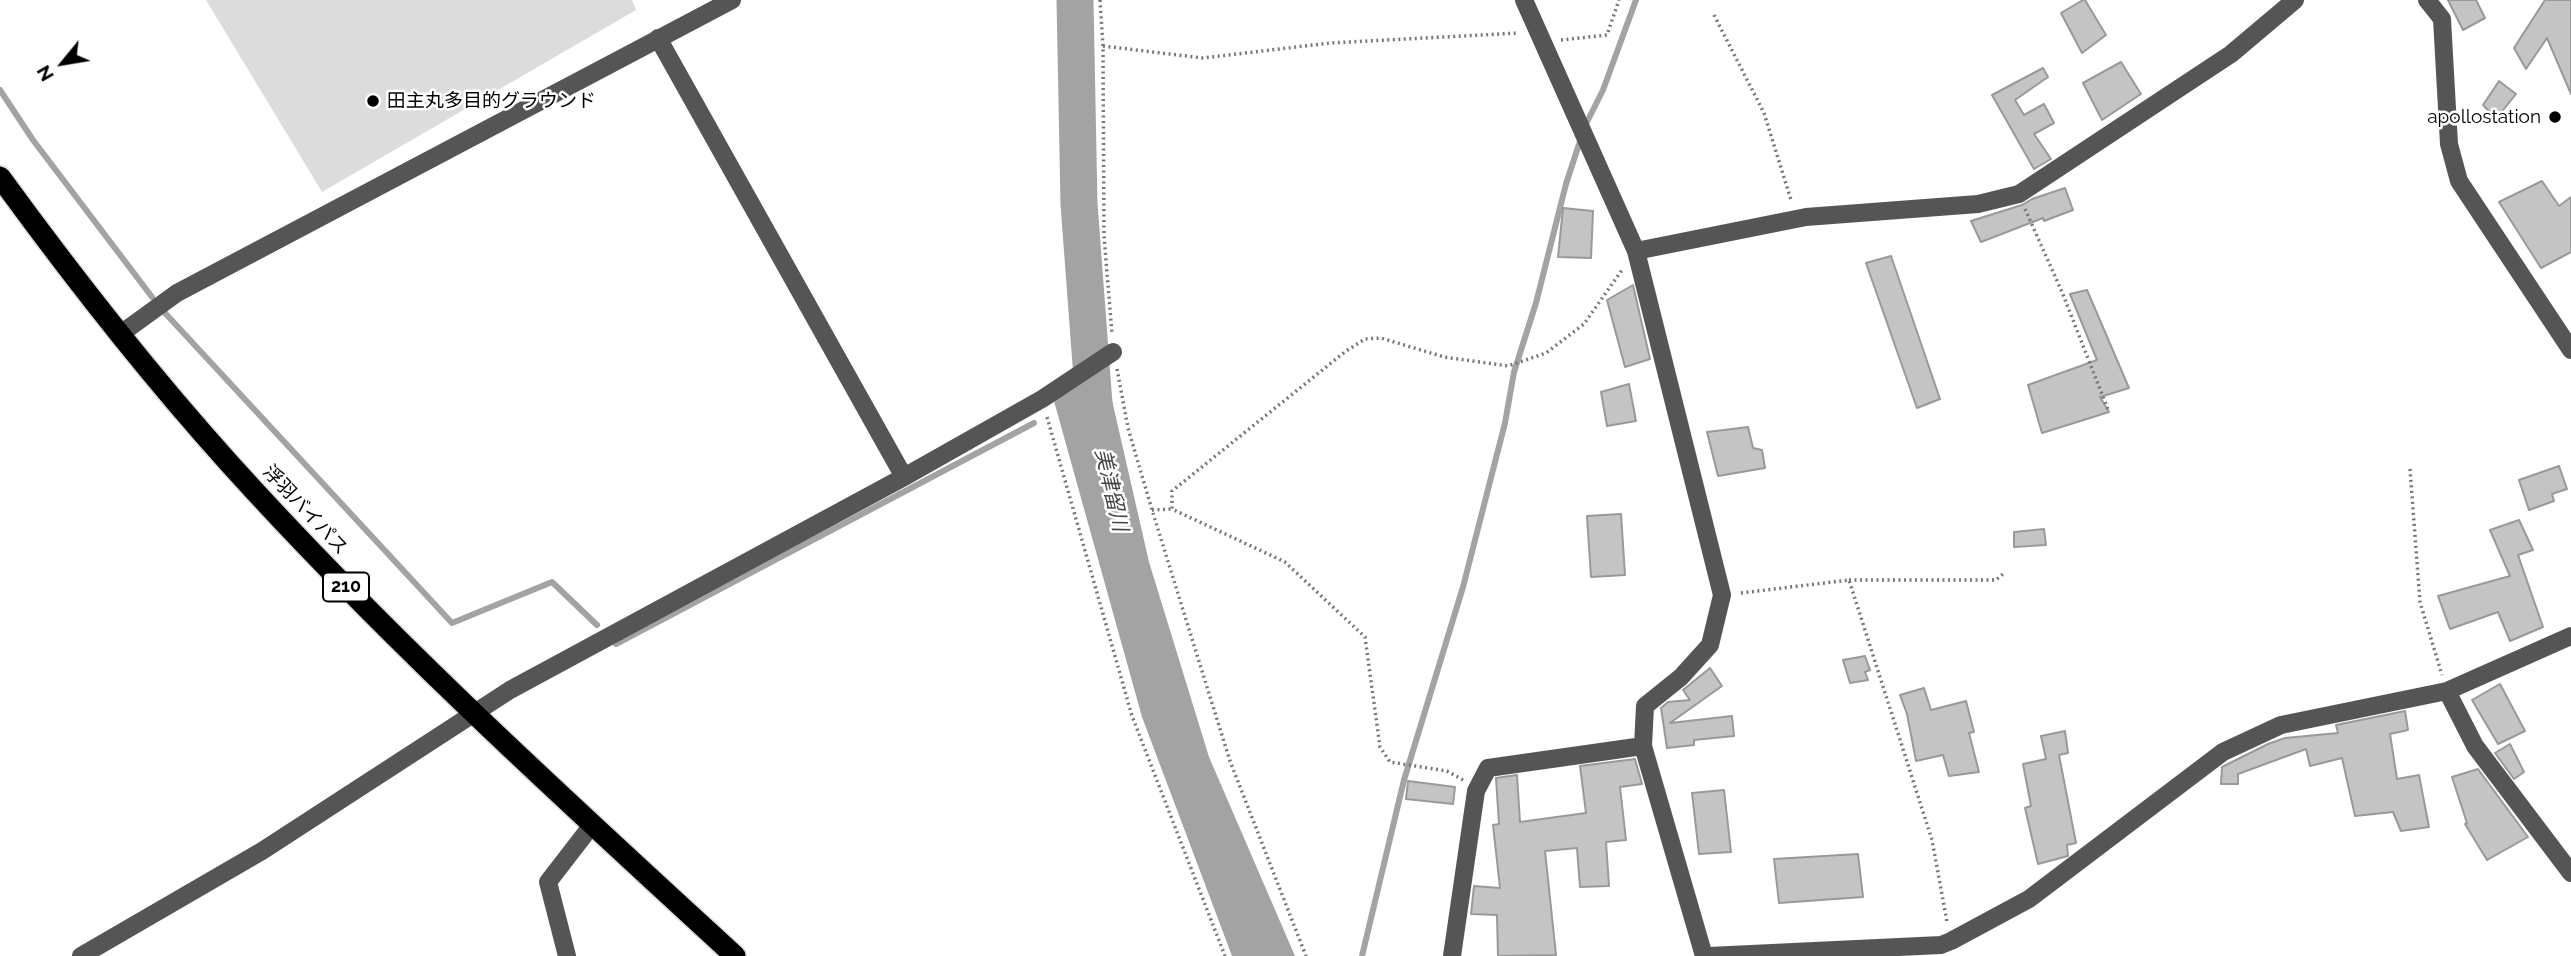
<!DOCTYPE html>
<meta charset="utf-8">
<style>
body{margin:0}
#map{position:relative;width:2571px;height:956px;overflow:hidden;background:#fff;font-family:Raleway,sans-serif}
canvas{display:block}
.north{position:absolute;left:28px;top:28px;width:70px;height:70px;-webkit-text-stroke:5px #fff;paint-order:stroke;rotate:240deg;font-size:19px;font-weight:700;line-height:28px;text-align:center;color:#000}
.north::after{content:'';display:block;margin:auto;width:24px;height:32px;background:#000;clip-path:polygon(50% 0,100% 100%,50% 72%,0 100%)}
</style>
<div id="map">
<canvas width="2571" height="956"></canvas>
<div class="north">N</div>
</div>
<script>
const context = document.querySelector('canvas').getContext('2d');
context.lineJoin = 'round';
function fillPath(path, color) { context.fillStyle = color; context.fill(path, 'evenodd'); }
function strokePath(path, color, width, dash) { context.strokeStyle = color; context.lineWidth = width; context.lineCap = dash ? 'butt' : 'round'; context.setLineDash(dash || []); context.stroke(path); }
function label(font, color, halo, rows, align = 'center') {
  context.font = font + ' Raleway,"Noto Sans JP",sans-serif'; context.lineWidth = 5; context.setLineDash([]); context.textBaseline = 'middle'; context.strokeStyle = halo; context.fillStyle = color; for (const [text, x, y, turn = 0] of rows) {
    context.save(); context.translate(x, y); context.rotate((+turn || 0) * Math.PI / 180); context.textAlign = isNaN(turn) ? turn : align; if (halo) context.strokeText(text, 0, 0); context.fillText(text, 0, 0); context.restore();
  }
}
fillPath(new Path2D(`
 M206,0H632L636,10L322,192Z`), '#dcdcdc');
fillPath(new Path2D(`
 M1104,365L1149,562L1209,757L1295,956H1232L1142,717L1054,401Z`), '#a3a3a3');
strokePath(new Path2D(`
 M0,90L33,140L152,297
 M1584,128L1603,90L1636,0
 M165,313L452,623L552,582L597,625
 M616,644L1034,423
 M1362,956L1404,780L1463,587L1505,423L1514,372L1536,303L1566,184L1581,138`), '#a3a3a3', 6);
strokePath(new Path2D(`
 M1075,0L1079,204L1094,404`), '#a3a3a3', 37);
const building = new Path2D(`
 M2083,0H2085L2106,35L2082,53L2061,13Z
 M2448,0H2476L2485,18L2463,30Z
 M2545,0H2571V94L2547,38L2526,69L2514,48Z
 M2121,62L2141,94L2102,120L2083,83Z
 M2043,68L2048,77L2015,100L2024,115L2044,104L2054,123L2034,134L2051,159L2034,169L1992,95Z
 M2499,81L2516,94L2496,119L2483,105Z
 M2542,181L2559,206L2571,197V252L2541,268L2499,202Z
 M2065,188L2073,210L2044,221L2043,218L1981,242L1971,221L2022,205L2032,199Z
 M1563,208L1593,211L1591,258L1558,257Z
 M1891,256L1940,399L1917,408L1866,263Z
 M1633,285L1650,359L1625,367L1607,300Z
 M2087,290L2129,388L2100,397L2109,412L2042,433L2028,385L2097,360L2070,294Z
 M1629,384L1636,421L1607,426L1601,392Z
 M1748,427L1753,448L1762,450L1765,468L1718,476L1707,432Z
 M2559,466L2567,489L2552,494L2554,501L2529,510L2519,480Z
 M1621,514L1625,575L1591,577L1587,516Z
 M2519,520L2533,550L2518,555L2543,627L2510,641L2498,612L2450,629L2438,596L2510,576L2490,530Z
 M2044,529L2046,545L2014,547V532Z
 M1865,656L1870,670L1865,672L1868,680L1850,683L1843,660Z
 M1710,668L1722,686L1670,723L1732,716L1734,736L1694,740V745L1667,748L1661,708L1668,702L1690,700L1683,690Z
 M2500,684L2525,731L2498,744L2472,700Z
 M1924,688L1931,710L1966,701L1974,732L1969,733L1979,772L1949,776L1943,755L1916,761L1907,714L1900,695Z
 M2405,711L2408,730L2390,734L2397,779L2419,775L2429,827L2401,831L2393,812L2355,816L2342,758L2310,766L2306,749L2238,774V784H2221L2222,767L2268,744L2285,738L2338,733L2336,725Z
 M2065,731L2068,753L2059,755L2076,843L2067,845L2068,856L2038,864L2025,808L2031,806L2023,764L2046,759L2041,736Z
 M2510,744L2524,772L2514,779L2495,753Z
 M1635,759L1642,784L1620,787L1626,840L1606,842L1609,886L1580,887L1577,848L1545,851L1556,955L1498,956L1497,915L1471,914L1474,886L1500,888L1493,825L1499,824L1496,778L1517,775L1520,822L1586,813L1580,766Z
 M2478,769L2528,837L2487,860L2465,824L2467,823L2452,777Z
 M1408,781L1455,787L1453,804L1406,799Z
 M1724,790L1731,852L1699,854L1692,793Z
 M1858,854L1863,897L1779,903L1774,859Z`);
fillPath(building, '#c4c4c4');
strokePath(building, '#999', 2);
const highway = new Path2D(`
 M0,177C72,276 147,372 229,463C387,638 562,797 735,956`);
strokePath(highway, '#dbdbdb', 24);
strokePath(new Path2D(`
 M1100,0L1103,46L1104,236L1112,334
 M1714,15L1764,113L1791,200
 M1561,40L1607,35L1619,0
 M1103,46L1203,58L1330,43L1519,33
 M2025,209L2062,292L2109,412
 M1117,369L1128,428L1152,510L1230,761L1306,956
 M1047,417L1132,716L1225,956
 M2410,469L2420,602L2442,675
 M1152,510L1172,509
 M1849,580H1996L2003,574
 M1741,593L1849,580L1932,840L1947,922
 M1463,780L1447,771L1390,762L1380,747L1365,637L1285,562L1172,509V491L1346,351L1365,339L1381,338L1444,357L1508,366L1546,353L1584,324L1622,270`), '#777', 3.5, [2, 3.5]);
strokePath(new Path2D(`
 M1524,0L1636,251L1722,595L1710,645L1681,677L1645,706L1643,746L1704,956
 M2427,0L2442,19L2449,144L2459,181L2571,350
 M658,38L904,477
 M1636,251L1806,217L1978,204L2019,194L2231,54L2295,0
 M119,335L177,293L732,0
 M2447,691L2475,746L2571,873
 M81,956L262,851L510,690L904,477L1042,399L1113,352
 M567,956L548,882L592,825
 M1452,956L1476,791L1488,768L1643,746
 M1709,956L1941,945L1951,941L2029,899L2223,752L2281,725L2447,691L2571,636`), '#555', 18);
strokePath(highway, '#000', 21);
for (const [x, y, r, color] of [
 [373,101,7,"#000"],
 [2555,117,7,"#000"]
]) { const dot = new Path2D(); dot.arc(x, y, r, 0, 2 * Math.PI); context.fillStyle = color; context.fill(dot); strokePath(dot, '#fff', 2.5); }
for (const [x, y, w] of [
 [346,587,46]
]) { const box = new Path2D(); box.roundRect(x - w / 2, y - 14.5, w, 29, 5); context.fillStyle = '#fff'; context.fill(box); strokePath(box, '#000', 2); }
label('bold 18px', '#000', null, [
 ["210",346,587]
]);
label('19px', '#000', '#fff', [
 ["田主丸多目的グラウンド",387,101],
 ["apollostation",2541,117,"right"]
], 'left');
label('19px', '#000', '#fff', [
 ["浮羽バイパス",305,510,47]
]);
label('italic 21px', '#444', '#fff', [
 ["美津留川",1111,490,77]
]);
</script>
